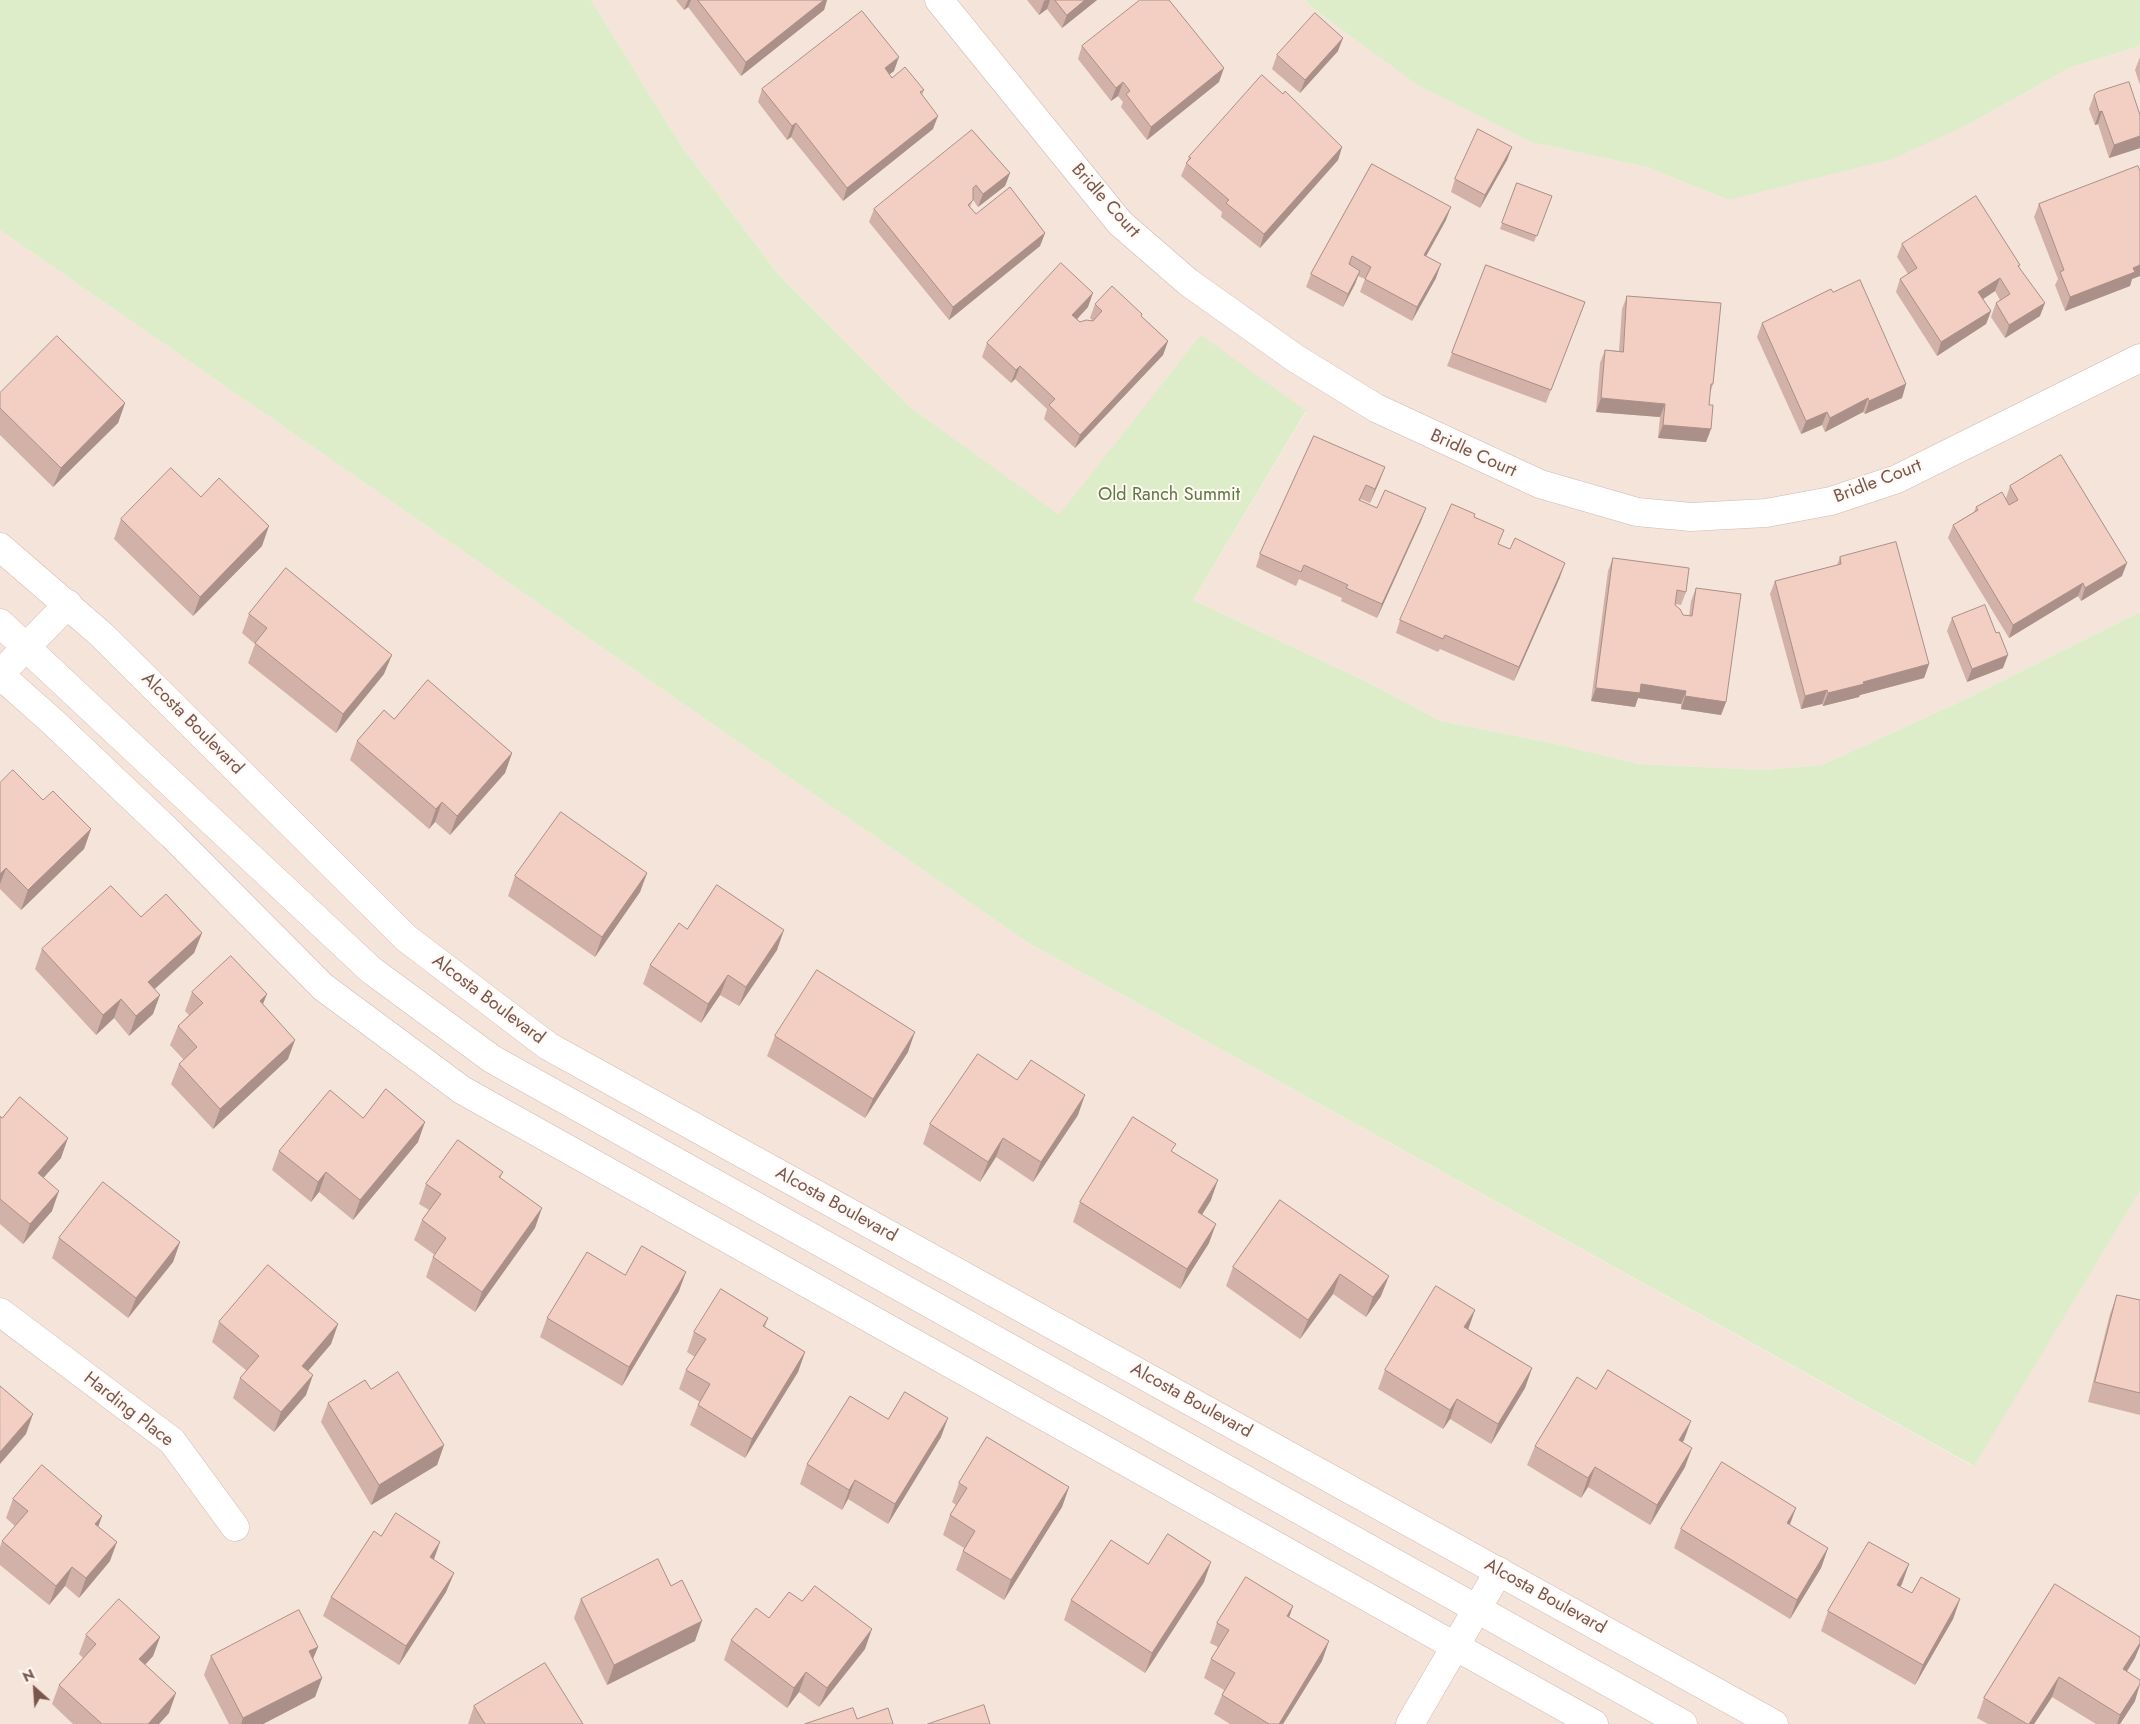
<!DOCTYPE html>
<style>
body{margin:0}
#map{position:relative;width:2140px;height:1724px;overflow:hidden;background:#fdf3ec;font-family:Jost,sans-serif}
canvas{display:block}
.north{position:absolute;left:10px;top:1664px;width:50px;height:50px;-webkit-text-stroke:4px #fff8f3;paint-order:stroke;rotate:334deg;font-size:14px;font-weight:700;line-height:20px;text-align:center;color:#79564d}
.north::after{content:'';display:block;margin:auto;width:18px;height:22px;background:#79564d;clip-path:polygon(50% 0,100% 100%,50% 72%,0 100%)}
</style>
<div id="map">
<canvas width="2140" height="1724"></canvas>
<div class="north">N</div>
</div>
<script>
const context = document.querySelector('canvas').getContext('2d');
context.lineJoin = 'round';
function fillPath(path, color) { context.fillStyle = color; context.fill(path, 'evenodd'); }
function strokePath(path, color, width, dash) { context.strokeStyle = color; context.lineWidth = width; context.lineCap = dash ? 'butt' : 'round'; context.setLineDash(dash || []); context.stroke(path); }
function label(font, color, halo, rows, align = 'center') {
  context.font = font + ' Jost,sans-serif'; context.lineWidth = 4; context.setLineDash([]); context.textBaseline = 'middle'; context.strokeStyle = halo; context.fillStyle = color; for (const [text, x, y, turn = 0] of rows) {
    context.save(); context.translate(x, y); context.rotate((+turn || 0) * Math.PI / 180); context.textAlign = isNaN(turn) ? turn : align; if (halo) context.strokeText(text, 0, 0); context.fillText(text, 0, 0); context.restore();
  }
}
fillPath(new Path2D(`
 M591,0H1306L1315,10L1417,85L1531,142L1650,168L1728,200L1969,124L2069,68L2140,46V612L1964,700L1822,765L1763,770L1640,764L1547,742L1441,721L1363,680L1193,600L1306,412L1201,336L1059,516L910,407L778,274L680,144Z
 M0,230L1027,942L1973,1466L2140,1191V1724H0Z`), '#f5e4da');
fillPath(new Path2D(`
 M0,0H591L680,144L778,274L910,407L1059,515L1201,335L1306,411L1193,600L1363,680L1441,721L1547,742L1640,764L1763,770L1822,765L1964,700L2140,612V1191L1974,1466L1027,942L0,230Z
 M1306,0H2140V46L2069,68L1969,124L1892,159L1728,200L1650,168L1531,142L1417,85L1315,10Z`), '#ddecc9');
const street = new Path2D(`
 M939,0L1120,223L1188,282L1295,358L1376,408L1540,484L1637,512L1691,517L1766,513L1831,501L1897,479L2140,358
 M0,674L68,604
 M0,675L53,722L172,835L323,987L462,1090L1594,1724
 M0,1312L172,1441L235,1527
 M1410,1724L1499,1571`);
const secondary = new Path2D(`
 M0,547L103,636L406,938L548,1046L1774,1724
 M0,623L371,970L492,1059L1683,1724`);
strokePath(street, '#d0b9b0', 29);
strokePath(secondary, '#d6bbb0', 29);
strokePath(street, '#fff', 28);
strokePath(secondary, '#fff', 28);
fillPath(new Path2D(`
 M676,0H827L824,10L741,76L688,7L684,10Z
 M1027,0H1097L1062,28L1047,9L1039,15Z
 M1082,46L1219,82L1147,140L1121,107L1123,102L1118,96L1111,101L1078,59Z
 M1338,51L1300,93L1272,69L1277,55Z
 M2140,57V85L2135,70Z
 M894,71L889,74L892,78L924,90L922,95L933,129L843,201L791,137L787,140L758,102L762,89Z
 M2094,95L2140,115V148L2109,158L2098,124L2095,125L2089,109Z
 M1342,147L1338,160L1260,248L1221,217L1222,212L1181,176L1189,157Z
 M1512,147L1507,160L1480,208L1451,192L1455,179Z
 M1372,164L1446,220L1426,256L1436,278L1412,321L1360,292L1365,279L1358,276L1355,284L1343,307L1306,287L1311,274Z
 M2140,171V276L2132,279L2130,286L2065,311L2055,285L2058,279L2034,217L2039,204Z
 M1010,173L1005,186L978,207L973,200L970,207L976,214L1045,233L1040,246L949,320L869,222L874,209Z
 M1517,183L1552,196L1534,242L1500,229Z
 M1902,244L2020,265L2019,267L2040,316L2005,338L1991,317L1996,303L2000,300L1995,291L1983,299L1991,311L1986,324L1937,356L1896,292L1900,279L1908,274L1897,257Z
 M1486,265L1585,302L1546,403L1447,366Z
 M1833,292L1906,384L1902,398L1865,414L1863,412L1825,432L1822,425L1801,434L1757,337L1762,323Z
 M1627,296L1713,384L1710,393L1709,405L1711,429L1706,442L1658,438L1660,417L1596,412L1600,363L1605,350L1619,351L1622,309Z
 M1095,304L1142,317L1168,341L1163,355L1075,448L1044,419L1047,409L1015,379L1011,383L982,357L987,343L1088,307L1077,319L1080,322L1093,321L1090,318Z
 M0,393L125,403L118,423L53,487L0,435Z
 M1314,436L1380,480L1370,503L1361,499L1360,500L1377,508H1426L1421,521L1377,618L1341,601L1342,598L1299,579L1296,586L1256,567L1260,554Z
 M2010,486L2122,576L2081,601L2078,596L2009,638L1948,538L1953,525L1974,512L1976,507L2006,498Z
 M201,497L262,546L193,616L114,539L121,519Z
 M1474,517L1499,544L1560,577L1514,681L1440,649L1438,652L1396,633L1400,620Z
 M1840,557L1929,664L1924,678L1860,695L1859,697L1823,706L1822,704L1801,709L1770,594L1775,581L1837,565Z
 M1613,558L1686,592L1681,605L1675,604V605L1683,615L1689,616L1691,601L1696,588L1726,702L1721,715L1681,709V704L1638,698L1635,707L1591,701L1608,571Z
 M249,614L384,674L336,733L248,663L255,644L242,633Z
 M1952,618L2003,668L1967,682L1947,631Z
 M394,719L512,753L505,773L450,835L435,822L429,829L350,760L357,741Z
 M0,783L43,800L91,829L84,849L21,910L0,889Z
 M647,873L640,892L595,957L508,896L515,876Z
 M141,917L202,933L194,953L155,989L153,1014L129,1036L114,1018L96,1035L35,969L42,949Z
 M687,929L777,950L739,1006L720,995L701,1023L643,984L650,965Z
 M192,992L263,1004L288,1059L213,1129L171,1084L179,1064L184,1060L170,1045L178,1026L189,1015L185,1011Z
 M775,1036L908,1052L865,1118L767,1056Z
 M1017,1080L1078,1115L1033,1182L996,1157L980,1182L923,1144L930,1124Z
 M0,1116L61,1158L43,1178L52,1211L23,1244L0,1224Z
 M363,1118L418,1142L353,1220L319,1192L311,1202L272,1170L279,1151Z
 M1173,1152L1211,1200L1202,1215L1209,1243L1180,1289L1073,1222L1080,1202Z
 M503,1172L500,1178L535,1228L475,1312L426,1277L433,1257L435,1255L414,1240L422,1220L429,1210L419,1204L426,1184Z
 M1280,1200L1381,1296L1366,1317L1333,1294L1300,1339L1226,1286L1233,1267Z
 M59,1238L180,1242L173,1262L128,1318L52,1258Z
 M625,1275L679,1291L622,1386L540,1337L547,1318Z
 M2117,1295L2140,1300V1415L2088,1402L2110,1314Z
 M768,1318L765,1327L805,1352L798,1372L745,1458L690,1425L698,1405L700,1402L679,1389L686,1370L695,1357L687,1352L694,1332Z
 M219,1322L338,1324L331,1344L308,1371L306,1395L274,1432L233,1398L240,1378L247,1371L212,1342Z
 M1468,1329L1532,1368L1525,1388L1491,1444L1450,1419L1443,1429L1378,1389L1385,1370Z
 M328,1403L444,1445L437,1465L371,1505L321,1422Z
 M888,1419L941,1437L888,1524L848,1499L842,1510L800,1484L807,1464Z
 M1684,1440L1682,1442L1685,1467L1650,1525L1588,1487L1581,1498L1527,1465L1535,1446Z
 M959,1483L1069,1487L1062,1507L1004,1600L956,1570L964,1548L943,1535L950,1515L956,1505L952,1502Z
 M13,1499L102,1516L98,1526L110,1561L79,1598L65,1586L49,1605L0,1565V1547L2,1541L15,1526L6,1518Z
 M1681,1529L1828,1548L1821,1568L1790,1619L1674,1548Z
 M381,1536L433,1559L454,1573L446,1592L399,1665L323,1616L331,1597Z
 M1909,1564L1900,1587L1912,1593L1960,1599L1953,1619L1915,1685L1821,1631L1828,1611Z
 M1204,1582L1145,1673L1064,1620L1071,1600Z
 M2055,1584L2135,1658L2127,1672L2135,1701L2120,1724H2096L2052,1697L2034,1724H1988L1977,1718L1984,1698Z
 M671,1586L695,1641L607,1685L574,1618L581,1599Z
 M1293,1606L1289,1617L1322,1661L1283,1724H1230L1214,1714L1222,1695L1224,1690L1204,1678L1211,1659L1218,1647L1210,1643L1217,1623Z
 M769,1618L865,1649L819,1707L799,1692L787,1708L724,1660L731,1640Z
 M86,1635L160,1637L153,1656L145,1665L169,1713L159,1724H73L52,1704L59,1685L83,1658L79,1654Z
 M318,1647L313,1659L322,1678L315,1697L263,1724H229L204,1675L211,1656Z
 M474,1706L583,1724H468Z`), '#d1b1a8');
fillPath(new Path2D(`
 M688,0H691L688,7L684,10Z
 M824,0H827L824,10L741,76L746,62Z
 M1046,0H1050L1047,9L1039,15L1044,1Z
 M1085,0H1097L1062,28L1067,15Z
 M1343,38L1338,51L1300,93L1305,80Z
 M899,57L894,71L880,82L885,68Z
 M1224,68L1219,82L1147,140L1151,127Z
 M1123,82L1118,96L1111,101L1116,88Z
 M2102,111L2098,124L2095,125L2099,112Z
 M938,116L933,129L843,201L847,188Z
 M796,123L791,137L787,140L792,126Z
 M2140,136V148L2109,158L2114,145Z
 M1342,147L1338,160L1260,248L1264,234Z
 M1512,147L1507,160L1480,208L1485,195Z
 M1010,173L1005,186L978,207L983,194Z
 M1451,207L1446,220L1419,269L1424,255Z
 M1045,233L1040,246L949,320L953,307Z
 M1441,264L1436,278L1412,321L1417,307Z
 M2140,265V276L2132,279L2130,286L2065,311L2070,297Z
 M1360,271L1355,284L1343,307L1348,294Z
 M2000,278L1995,291L1974,305L1978,292Z
 M1093,293L1088,307L1068,329L1072,315Z
 M2045,303L2040,316L2005,338L2009,325Z
 M1991,311L1986,324L1937,356L1941,342Z
 M1168,341L1163,355L1075,448L1080,435Z
 M1020,366L1015,379L1011,383L1016,370Z
 M1906,384L1902,398L1865,414L1869,401Z
 M1601,398L1665,404L1660,417L1596,412Z
 M1868,398L1863,412L1825,432L1830,418Z
 M125,403L118,423L53,487L61,468Z
 M1827,412L1822,425L1801,434L1806,421Z
 M1663,425L1711,429L1706,442L1658,438Z
 M1385,467L1380,480L1370,503L1375,489Z
 M1426,508L1421,521L1377,618L1382,604Z
 M269,526L262,546L193,616L200,597Z
 M1565,563L1560,577L1514,681L1519,667Z
 M2127,563L2122,576L2081,601L2085,588Z
 M2083,583L2078,596L2009,638L2013,625Z
 M392,655L384,674L336,733L343,714Z
 M2008,655L2003,668L1967,682L1972,669Z
 M1929,664L1924,678L1860,695L1859,697L1823,706L1828,693L1863,682Z
 M1641,684L1686,691L1681,704L1638,698L1635,707L1591,701L1596,688Z
 M1827,690L1822,704L1801,709L1805,696Z
 M1685,696L1726,702L1721,715L1681,709Z
 M512,753L505,773L450,835L457,816Z
 M442,802L435,822L429,829L436,809Z
 M91,829L84,849L21,910L28,890Z
 M6,868L0,884V874Z
 M647,873L640,892L595,957L602,937Z
 M784,930L777,950L739,1006L746,987Z
 M202,933L194,953L141,1001L148,982Z
 M728,975L720,995L701,1023L708,1004Z
 M267,994L259,1014L260,1001Z
 M160,995L153,1014L129,1036L136,1016Z
 M121,999L114,1018L96,1035L103,1015Z
 M915,1032L908,1052L865,1118L873,1099Z
 M295,1040L288,1059L213,1129L220,1109Z
 M1085,1095L1078,1115L1033,1182L1041,1162Z
 M425,1122L418,1142L353,1220L360,1200Z
 M68,1138L61,1158L30,1193L38,1173Z
 M1003,1138L996,1157L980,1182L988,1162Z
 M326,1172L319,1192L311,1202L318,1182Z
 M1218,1180L1211,1200L1191,1232L1198,1212Z
 M59,1191L52,1211L23,1244L30,1224Z
 M542,1208L535,1228L475,1312L482,1292Z
 M1216,1224L1209,1243L1180,1289L1187,1269Z
 M180,1242L173,1262L128,1318L136,1298Z
 M686,1272L679,1291L622,1386L629,1367Z
 M1340,1274L1333,1294L1300,1339L1308,1320Z
 M1389,1276L1381,1296L1366,1317L1373,1297Z
 M1475,1310L1468,1330L1464,1327Z
 M338,1324L331,1344L295,1386L302,1366Z
 M805,1352L798,1372L745,1458L752,1439Z
 M1532,1368L1525,1388L1491,1444L1498,1424Z
 M313,1375L306,1395L274,1432L281,1412Z
 M1457,1399L1450,1419L1443,1429L1450,1410Z
 M33,1414L26,1434L0,1464V1452Z
 M948,1418L941,1437L888,1524L895,1504Z
 M1691,1421L1684,1440L1671,1459L1679,1440Z
 M444,1445L437,1465L371,1505L379,1485Z
 M1692,1448L1685,1467L1650,1525L1657,1505Z
 M1595,1467L1588,1487L1581,1498L1588,1478Z
 M855,1480L848,1499L842,1510L849,1490Z
 M1069,1487L1062,1507L1004,1600L1011,1580Z
 M1796,1508L1789,1527L1787,1523Z
 M102,1516L95,1536V1524Z
 M117,1542L110,1561L79,1598L86,1578Z
 M440,1542L433,1562L430,1557Z
 M1828,1548L1821,1568L1790,1619L1797,1600Z
 M1211,1562L1204,1582L1145,1673L1152,1653Z
 M1909,1564L1902,1584L1890,1604L1897,1585Z
 M72,1567L65,1586L49,1605L56,1586Z
 M454,1573L446,1592L399,1665L406,1646Z
 M1960,1599L1953,1619L1915,1685L1923,1665Z
 M1293,1606L1286,1626L1287,1616Z
 M702,1621L695,1641L607,1685L614,1665Z
 M872,1629L865,1649L819,1707L827,1688Z
 M160,1637L153,1656L132,1679L139,1659Z
 M1329,1641L1322,1661L1283,1724H1279Z
 M2140,1643V1646L2135,1658L2115,1689L2123,1669Z
 M318,1647L310,1666L309,1651Z
 M806,1672L799,1692L787,1708L794,1688Z
 M2059,1677L2052,1697L2034,1724H2029Z
 M322,1678L315,1697L263,1724H241L243,1718Z
 M2140,1684L2135,1701L2120,1724H2117L2120,1715Z
 M176,1693L169,1713L159,1724H148Z`), '#aa9088');
const building = new Path2D(`
 M698,0H824L746,62Z
 M1055,0H1085L1067,15Z
 M1140,0H1169L1224,68L1151,127L1126,94L1130,91L1123,82L1116,88L1082,46Z
 M862,11L899,57L885,68L892,78L905,67L924,90L920,92L938,116L847,188L796,123L792,126L762,89Z
 M1315,13L1343,38L1305,80L1277,55Z
 M1262,75L1283,94L1285,91L1342,147L1264,234L1226,203L1229,200L1186,163L1191,158L1189,157Z
 M2129,82L2140,115V136L2114,145L2102,111L2099,112L2094,95L2097,92Z
 M1478,129L1512,147L1485,195L1455,179Z
 M972,130L1010,173L983,194L976,185L973,188V200L968,205L976,214L1010,187L1045,233L953,307L874,209Z
 M1372,164L1451,207L1424,255L1441,264L1417,307L1365,279L1371,267L1352,256L1349,264L1360,271L1348,294L1311,274Z
 M2138,166L2140,171V265L2133,268L2135,272L2070,297L2060,272L2064,270L2039,204Z
 M1517,183L1552,196L1537,236L1502,223Z
 M1976,196L2020,265L2018,266L2045,303L2009,325L1996,303L2010,294L2000,278L1978,292L1991,311L1941,342L1900,279L1917,268L1902,244Z
 M1061,263L1093,293L1072,315L1080,322L1086,320L1093,321L1102,311L1095,304L1112,286L1142,314L1141,316L1168,341L1080,435L1049,405L1055,399L1020,366L1016,370L987,343Z
 M1486,265L1585,302L1551,390L1452,353Z
 M1860,280L1906,384L1869,401L1868,398L1830,418L1827,412L1806,421L1762,323L1831,289L1833,292Z
 M1627,296L1721,303L1713,384H1711L1709,405H1713L1711,429L1663,425L1665,404L1601,398L1605,350L1623,352Z
 M57,336L125,403L61,468L0,408V393Z
 M1314,436L1385,467L1375,489L1366,485L1359,500L1377,508L1385,490L1426,508L1382,604L1346,588L1348,585L1304,565L1301,572L1260,554Z
 M2061,455L2127,563L2085,588L2083,583L2013,625L1953,525L1978,510L1976,507L2002,492L2009,505L2018,500L2010,486Z
 M171,468L201,497L219,478L269,526L200,597L121,519Z
 M1452,504L1475,514L1474,517L1504,530L1498,544L1510,549L1515,538L1565,563L1519,667L1445,635L1443,639L1400,620Z
 M1896,542L1929,664L1863,682L1864,684L1828,693L1827,690L1805,696L1775,581L1841,564L1840,557Z
 M1613,558L1689,568L1686,592L1677,590L1675,605L1680,609L1683,615L1692,616L1696,588L1741,594L1726,702L1685,696L1686,691L1641,684L1640,693L1596,688Z
 M286,568L392,655L343,714L255,643L267,628L249,614Z
 M1985,605L1996,633L1999,632L2008,655L1972,669L1952,618Z
 M428,680L512,753L457,816L442,802L436,809L357,741L384,710L394,719Z
 M13,770L43,800L53,791L91,829L28,890L6,868L0,874V783Z
 M561,812L647,873L602,937L515,876Z
 M717,885L784,930L746,987L728,975L708,1004L650,965L679,923L687,929Z
 M111,886L141,917L166,894L202,933L148,982L160,995L136,1016L121,999L103,1015L42,949Z
 M231,956L267,994L260,1001L295,1040L220,1109L179,1064L197,1047L178,1026L203,1003L192,992Z
 M817,970L915,1032L873,1099L775,1036Z
 M978,1054L1017,1080L1031,1060L1085,1095L1041,1162L1003,1138L988,1162L930,1124Z
 M386,1089L425,1122L360,1200L326,1172L318,1182L279,1151L330,1090L363,1118Z
 M20,1097L68,1138L38,1173L59,1191L30,1224L0,1199V1116L2,1118Z
 M1133,1117L1176,1144L1171,1151L1218,1180L1198,1212L1216,1224L1187,1269L1080,1202Z
 M458,1140L503,1172L499,1177L542,1208L482,1292L433,1257L446,1238L422,1220L441,1194L426,1184Z
 M103,1182L180,1242L136,1298L59,1238Z
 M1280,1200L1389,1276L1373,1297L1340,1274L1308,1320L1233,1267Z
 M642,1246L686,1272L629,1367L547,1318L587,1252L625,1275Z
 M268,1265L338,1324L302,1366L313,1375L281,1412L240,1378L259,1356L219,1322Z
 M1436,1286L1475,1310L1464,1327L1532,1368L1498,1424L1457,1399L1450,1410L1385,1370Z
 M721,1289L768,1318L763,1326L805,1352L752,1439L698,1405L710,1384L686,1370L706,1339L694,1332Z
 M2117,1295L2140,1300V1393L2095,1382Z
 M1608,1370L1691,1421L1679,1440L1692,1448L1657,1505L1595,1467L1588,1478L1535,1446L1577,1377L1596,1389Z
 M398,1372L444,1445L379,1485L328,1403L365,1380L371,1389Z
 M0,1386L33,1414L0,1452Z
 M905,1392L948,1418L895,1504L855,1480L849,1490L807,1464L850,1396L888,1419Z
 M987,1437L1069,1487L1011,1580L963,1551L975,1531L950,1515L967,1488L959,1483Z
 M1722,1462L1796,1508L1787,1523L1828,1548L1797,1600L1681,1529Z
 M42,1465L102,1516L95,1524L117,1542L86,1578L72,1567L56,1586L2,1541L28,1511L13,1499Z
 M396,1513L440,1542L430,1557L454,1573L406,1646L331,1597L374,1531L381,1536Z
 M1168,1534L1211,1562L1152,1653L1071,1600L1111,1540L1148,1564Z
 M1869,1542L1909,1564L1897,1585L1912,1593L1921,1577L1960,1599L1923,1665L1828,1611Z
 M658,1559L671,1586L682,1580L702,1621L614,1665L581,1599Z
 M1246,1577L1293,1606L1287,1616L1329,1641L1279,1724H1269L1222,1695L1235,1673L1211,1659L1229,1630L1217,1623Z
 M2055,1584L2140,1637V1643L2123,1669L2140,1680V1684L2120,1715L2059,1677L2029,1724H2027L1984,1698Z
 M815,1586L872,1629L827,1688L806,1672L794,1688L731,1640L756,1608L769,1618L789,1592L802,1601Z
 M119,1599L160,1637L139,1659L176,1693L148,1724H102L59,1685L96,1644L86,1635Z
 M299,1610L318,1647L309,1651L322,1678L243,1718L211,1656Z
 M545,1663L583,1724H485L474,1706Z
 M984,1705L990,1724H928Z
 M853,1708L857,1719L888,1708L893,1724H805Z`);
fillPath(building, '#f3cec3');
strokePath(building, '#aa9088', 1);
label('18px', '#79564d', '#fff8f3', [
 ["Bridle Court",1105,201,48],
 ["Bridle Court",1473,454,24],
 ["Bridle Court",1878,482,-21],
 ["Alcosta Boulevard",192,724,45],
 ["Alcosta Boulevard",488,1000,37],
 ["Alcosta Boulevard",836,1205,29],
 ["Alcosta Boulevard",1191,1401,29],
 ["Harding Place",128,1410,38],
 ["Alcosta Boulevard",1545,1597,29]
]);
label('18px', '#5b7941', '#fff8f3', [
 ["Old Ranch Summit",1169,496]
]);
</script>
